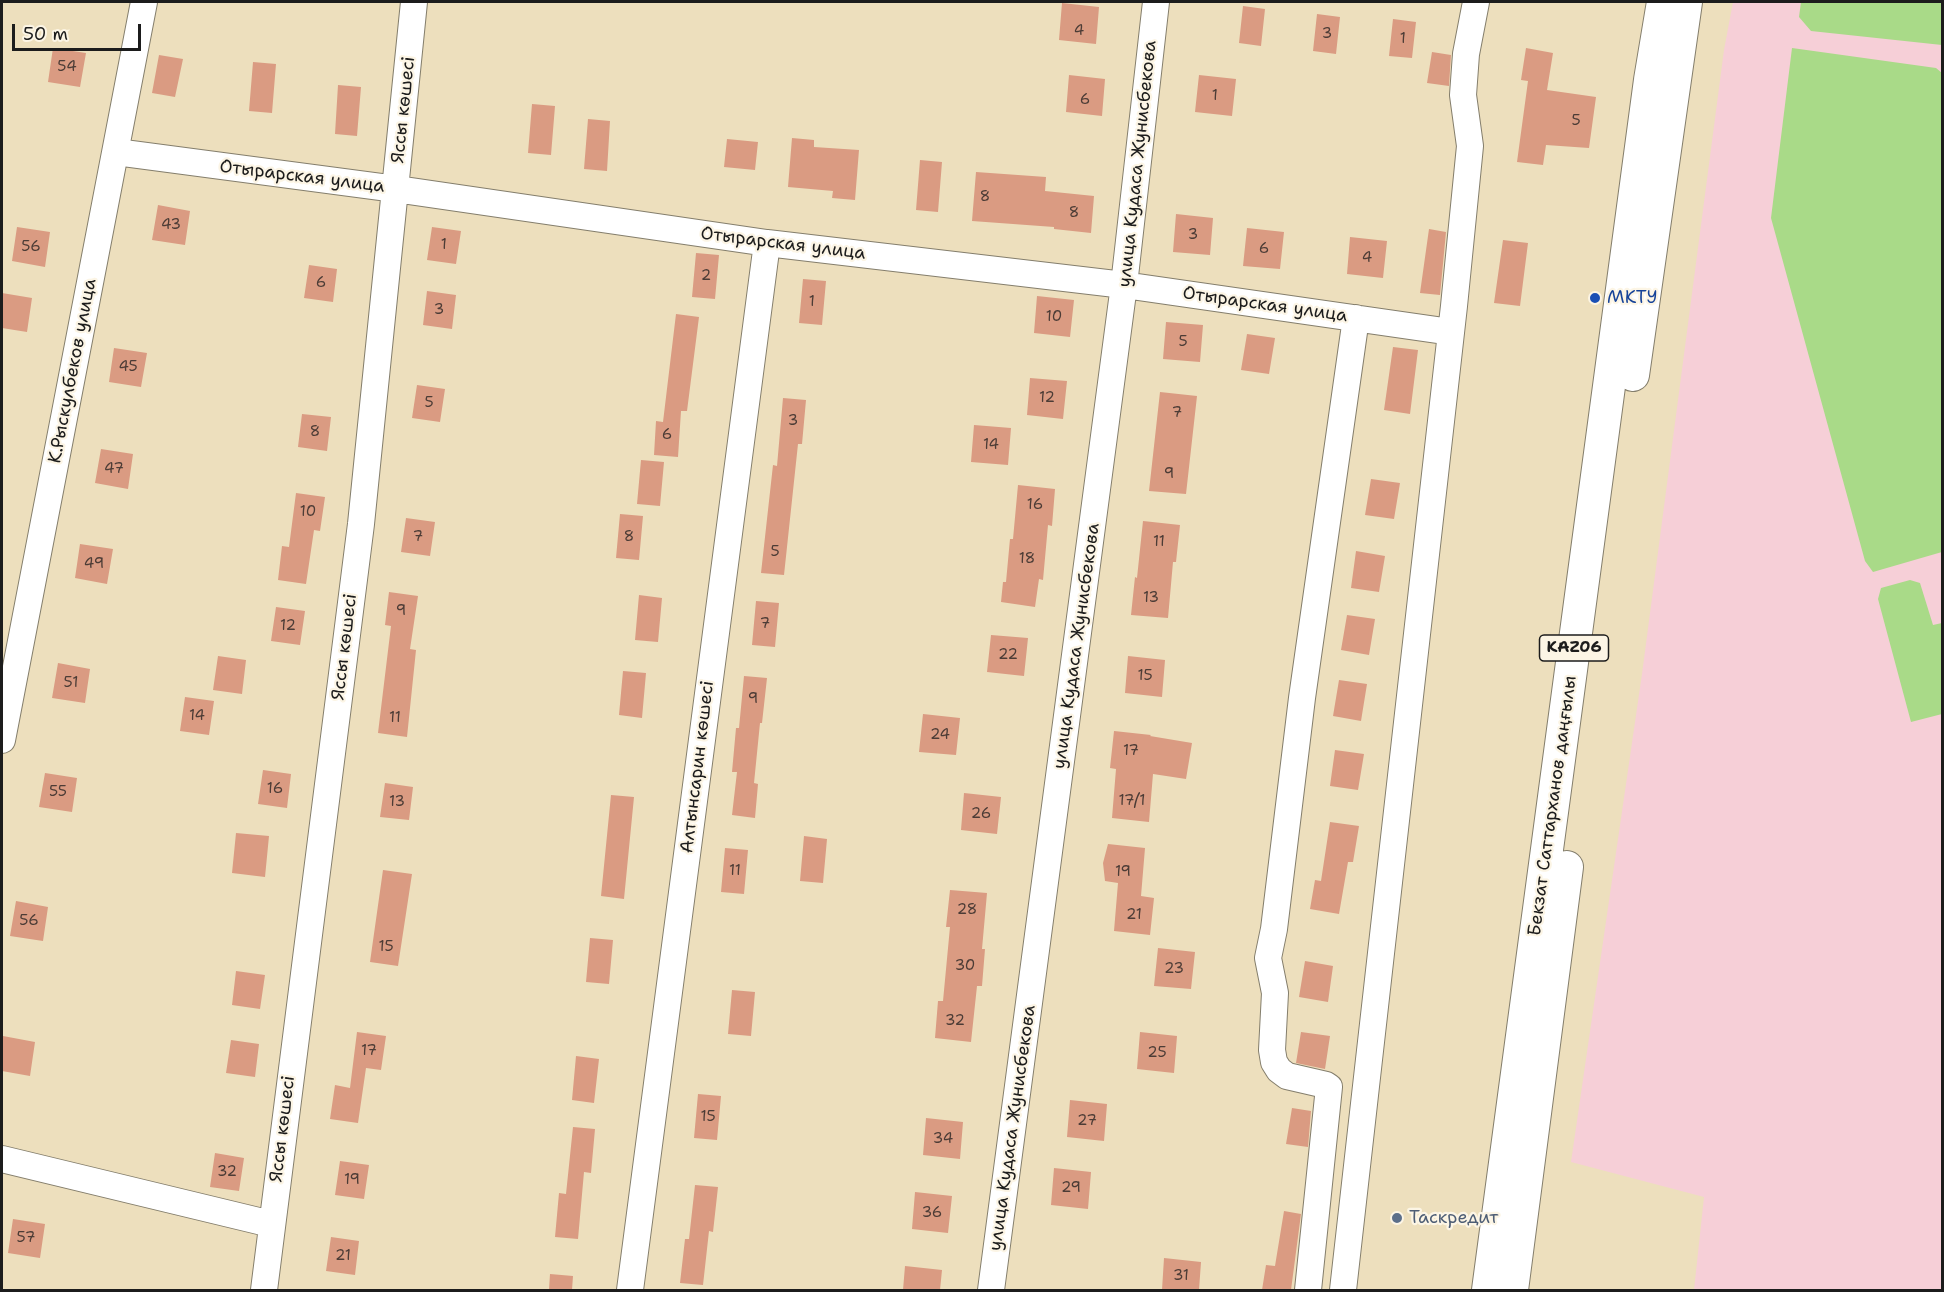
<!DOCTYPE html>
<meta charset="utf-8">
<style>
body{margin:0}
#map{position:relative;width:1944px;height:1292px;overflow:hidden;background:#eddfbd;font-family:"Shantell Sans",sans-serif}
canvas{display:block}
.frame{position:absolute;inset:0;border:3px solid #1c1c1c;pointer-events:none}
.scale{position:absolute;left:12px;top:24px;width:129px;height:27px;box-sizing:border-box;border:3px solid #1c1c1c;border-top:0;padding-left:8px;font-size:18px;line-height:21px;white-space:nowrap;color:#1c1c1c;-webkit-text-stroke:4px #fcf5e5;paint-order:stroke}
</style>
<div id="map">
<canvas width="1944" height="1292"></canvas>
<div class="frame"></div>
<div class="scale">50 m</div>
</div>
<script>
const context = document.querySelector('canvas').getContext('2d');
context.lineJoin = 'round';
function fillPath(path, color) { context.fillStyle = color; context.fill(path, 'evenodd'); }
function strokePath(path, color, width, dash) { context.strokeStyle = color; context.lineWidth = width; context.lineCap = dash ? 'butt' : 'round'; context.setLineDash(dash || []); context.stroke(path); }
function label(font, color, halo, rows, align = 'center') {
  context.font = font + ' "Shantell Sans",sans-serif'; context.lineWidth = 4.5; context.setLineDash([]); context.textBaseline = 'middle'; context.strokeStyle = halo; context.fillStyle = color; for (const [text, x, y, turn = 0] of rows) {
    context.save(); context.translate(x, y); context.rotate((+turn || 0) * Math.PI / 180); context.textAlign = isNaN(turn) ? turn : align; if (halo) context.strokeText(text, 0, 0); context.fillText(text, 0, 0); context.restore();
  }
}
fillPath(new Path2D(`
 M1733,2H1942V1290H1694L1704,1197L1571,1162L1642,674L1724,50Z`), '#f6cfd7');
fillPath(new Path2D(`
 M1801,2H1942V45L1811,31L1799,17Z
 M1792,48L1936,68L1942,73V552L1873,572L1865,561L1771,218Z
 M1910,580L1920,583L1933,625L1942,623V714L1911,722L1878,599L1881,588Z`), '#a9da88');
fillPath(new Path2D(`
 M1062,3L1099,7L1096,44L1059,40Z
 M1243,6L1265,9L1261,46L1239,43Z
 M1317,14L1340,17L1336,54L1313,51Z
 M1393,19L1416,22L1412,58L1389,56Z
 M53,48L86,53L80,87L48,82Z
 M1526,48L1553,53L1547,90L1596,97L1589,148L1546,145L1543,165L1517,162L1528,81L1521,80Z
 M1432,52L1451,55L1449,86L1427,83Z
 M159,55L183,59L175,97L152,93Z
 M253,62L276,64L272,113L249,111Z
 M1069,75L1105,79L1102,116L1066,112Z
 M1199,75L1236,79L1232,116L1195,112Z
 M338,85L361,87L357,136L335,134Z
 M532,104L555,106L551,155L528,153Z
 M588,119L610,121L607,171L584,169Z
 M792,138L814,140V147L859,150L855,200L832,198L833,191L788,187Z
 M727,139L758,142L755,170L724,167Z
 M920,160L942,162L938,212L916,210Z
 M976,172L1046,177L1045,191L1094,196L1091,233L1054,229V227L972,221Z
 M158,205L190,211L185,245L152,240Z
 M1176,214L1213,218L1210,255L1173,252Z
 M17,227L50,232L45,267L12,261Z
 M432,227L461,231L456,264L427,260Z
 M1247,228L1284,232L1280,269L1243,266Z
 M1429,229L1446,232L1440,295L1420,293Z
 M1350,237L1387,241L1383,278L1347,274Z
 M1503,240L1528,243L1520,306L1494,303Z
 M696,253L719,255L715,299L692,297Z
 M309,265L337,269L333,302L304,298Z
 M803,279L826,281L822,325L799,323Z
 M427,291L456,295L452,329L423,325Z
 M2,293L32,298L27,332L2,328Z
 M1037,296L1074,300L1070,337L1034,333Z
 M676,314L699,317L687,411H681L678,457L654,455L656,421L663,422Z
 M1166,322L1203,325L1200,362L1163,359Z
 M1247,334L1275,338L1269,374L1241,370Z
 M1393,347L1418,350L1410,414L1384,410Z
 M114,348L147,353L141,387L109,382Z
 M1030,378L1067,381L1063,419L1027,415Z
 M417,385L445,389L440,422L412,418Z
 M1160,392L1197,396L1186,494L1149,491Z
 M783,398L806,400L802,444H798L784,575L761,573L773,465L777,466Z
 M302,414L331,417L327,451L298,447Z
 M974,425L1011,428L1008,465L971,462Z
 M101,449L133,454L128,489L95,483Z
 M641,460L664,462L660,506L637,504Z
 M1371,479L1400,483L1394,519L1365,515Z
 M1018,485L1055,489L1052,526L1048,525L1043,580L1039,579L1035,607L1001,602L1003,582H1006L1010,539H1013Z
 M296,493L325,497L320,531L314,530L306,584L278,580L282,546L289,547Z
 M620,514L643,516L639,560L616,558Z
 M406,518L435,522L430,556L401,552Z
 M1143,521L1180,525L1176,562H1173L1168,618L1131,615L1135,577L1137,578Z
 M80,544L113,549L107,584L75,578Z
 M1356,551L1385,556L1379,592L1351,588Z
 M389,592L418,596L410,649L416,650L407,737L378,733L391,626L385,625Z
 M639,595L662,598L658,642L635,640Z
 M756,601L779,603L775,647L752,645Z
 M276,607L305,611L300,645L271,641Z
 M1347,615L1375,619L1369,655L1341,650Z
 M991,635L1028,638L1024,676L987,672Z
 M218,656L246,660L242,694L213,690Z
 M1128,656L1165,660L1162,697L1125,693Z
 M58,663L90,669L85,703L52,698Z
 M623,671L646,673L642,718L619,715Z
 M744,676L767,678L762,723H760L754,783L758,784L755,818L732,815L737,772H732L736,728H739Z
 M1339,680L1367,684L1361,721L1333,716Z
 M185,697L214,701L209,735L180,731Z
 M923,714L960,718L956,755L919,752Z
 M1114,731L1151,735L1150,736L1192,743L1186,779L1153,774L1149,822L1112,818L1116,769L1110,768Z
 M1335,750L1364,754L1358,790L1330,786Z
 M263,770L291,774L287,808L258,804Z
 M45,773L77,778L72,812L39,807Z
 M385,783L413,787L409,820L380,817Z
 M964,793L1001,797L997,834L961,830Z
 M611,795L634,797L624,899L601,896Z
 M1330,822L1359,826L1353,862H1348L1339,914L1310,909L1315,880L1321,881Z
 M236,833L269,836L265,877L232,873Z
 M804,836L827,839L823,883L800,881Z
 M1108,844L1145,848L1141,896L1154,898L1150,935L1114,931L1118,883L1105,881L1103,863Z
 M725,848L748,850L744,894L721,892Z
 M383,870L412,874L398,966L370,962Z
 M950,890L987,893L982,949H985L982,986H977L971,1042L935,1038L938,1001H943L950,927H946Z
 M16,901L48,907L43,941L10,936Z
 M590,938L613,940L609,984L586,982Z
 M1158,948L1195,952L1191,989L1154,986Z
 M1305,961L1333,966L1328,1002L1299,997Z
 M236,971L265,975L260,1009L232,1005Z
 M732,990L755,992L751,1036L728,1034Z
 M357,1032L386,1036L381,1070L366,1068L358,1123L330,1119L335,1085L350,1088Z
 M1140,1032L1177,1036L1174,1073L1137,1069Z
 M1301,1032L1330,1036L1325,1069L1296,1063Z
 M3,1036L35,1042L30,1076L2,1071Z
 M231,1040L259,1044L255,1077L226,1073Z
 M576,1056L599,1059L594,1103L572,1100Z
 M698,1094L721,1096L717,1140L694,1138Z
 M1070,1100L1107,1104L1104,1141L1067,1137Z
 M1292,1108L1311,1111L1308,1147L1286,1144Z
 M926,1118L963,1122L960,1159L923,1155Z
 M573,1127L595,1129L591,1173L584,1172L578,1239L555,1237L559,1193L566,1194Z
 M215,1153L244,1158L239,1191L210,1187Z
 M340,1161L369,1165L364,1199L335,1195Z
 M1054,1168L1091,1172L1088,1209L1051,1205Z
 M695,1185L718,1187L713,1232L709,1231L703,1285L680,1283L685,1239H689Z
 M915,1192L952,1196L948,1233L912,1229Z
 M1284,1211L1301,1214L1291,1290H1262L1266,1265L1275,1266Z
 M13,1219L45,1224L40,1258L8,1253Z
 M331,1237L359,1241L355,1275L326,1271Z
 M1164,1258L1201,1262L1199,1290H1162Z
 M905,1266L942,1270L940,1290H903Z
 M550,1274L573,1276L572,1290H549Z`), '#da9b82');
const minor = new Path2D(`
 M116,152L396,189L767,243L1124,285L1451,332
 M2,740L144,2
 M2,1159L271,1224
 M264,1290L361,524L414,2
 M630,1290L767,243
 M991,1290L1124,285L1156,2
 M1308,1290L1329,1087L1326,1085L1287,1076L1279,1070L1274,1062L1272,1050L1275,993L1268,958L1274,929L1302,698L1356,318
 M1343,1290L1454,306L1470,146L1463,95L1466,54L1476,2`);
const major = new Path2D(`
 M1633,375L1686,2
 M1488,1290L1650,80L1663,2
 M1512,1290L1567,867`);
strokePath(minor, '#847e6c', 28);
strokePath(major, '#847e6c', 34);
strokePath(minor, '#fff', 26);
strokePath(major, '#fff', 32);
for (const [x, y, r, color] of [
 [1595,298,6,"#1a4fb4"],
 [1397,1218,6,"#5c6f8a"]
]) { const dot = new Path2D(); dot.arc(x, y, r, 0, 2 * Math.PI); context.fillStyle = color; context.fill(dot); strokePath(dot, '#fcf5e5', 2); }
label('15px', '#4c3c36', null, [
 ["4",1079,31],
 ["3",1327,34],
 ["1",1403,39],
 ["54",67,67],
 ["1",1215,96],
 ["6",1085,100],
 ["5",1576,121],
 ["8",985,197],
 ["8",1074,213],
 ["43",171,225],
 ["3",1193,235],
 ["1",444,245],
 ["56",31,247],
 ["6",1264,249],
 ["4",1367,258],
 ["2",706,276],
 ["6",321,283],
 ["1",812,302],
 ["3",439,310],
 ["10",1054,317],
 ["5",1183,342],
 ["45",128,367],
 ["12",1047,398],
 ["5",429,403],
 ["7",1177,413],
 ["3",793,421],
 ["8",315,432],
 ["6",667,435],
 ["14",991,445],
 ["47",114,469],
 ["9",1169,474],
 ["16",1035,505],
 ["10",308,512],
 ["7",418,537],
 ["8",629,537],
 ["11",1159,542],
 ["5",775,552],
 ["18",1027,559],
 ["49",94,564],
 ["13",1151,598],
 ["9",401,611],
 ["7",765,624],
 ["12",288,626],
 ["22",1008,655],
 ["15",1145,676],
 ["51",71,683],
 ["9",753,699],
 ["14",197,716],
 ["11",395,718],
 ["24",940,735],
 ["17",1131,751],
 ["16",275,789],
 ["55",58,792],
 ["17/1",1132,801],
 ["13",397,802],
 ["26",981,814],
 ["11",735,871],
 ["19",1123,872],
 ["28",967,910],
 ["21",1134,915],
 ["56",29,921],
 ["15",386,947],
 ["30",965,966],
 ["23",1174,969],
 ["32",955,1021],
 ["17",369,1051],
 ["25",1157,1053],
 ["15",708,1117],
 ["27",1087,1121],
 ["34",943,1139],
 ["32",227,1172],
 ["19",352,1180],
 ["29",1071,1188],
 ["36",932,1213],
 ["57",26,1238],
 ["21",343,1256],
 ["31",1181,1276]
]);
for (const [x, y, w] of [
 [1574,648,69]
]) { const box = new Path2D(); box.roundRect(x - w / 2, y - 13, w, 26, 4.5); context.fillStyle = '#fcf5e5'; context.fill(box); strokePath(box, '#1c1c1c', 1.5); }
label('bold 16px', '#1c1c1c', null, [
 ["KАZ06",1574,648]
]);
label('18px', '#1c1c1c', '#fcf5e5', [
 ["Яссы көшесі",404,110,-84],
 ["улица Кудаса Жунисбекова",1138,164,-84],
 ["Отырарская улица",302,177,7],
 ["Отырарская улица",783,244,7],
 ["Отырарская улица",1265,305,8],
 ["К.Рыскулбеков улица",73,371,-79],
 ["улица Кудаса Жунисбекова",1077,646,-82],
 ["Яссы көшесі",345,647,-83],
 ["Алтынсарин көшесі",698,767,-83],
 ["Бекзат Саттарханов даңғылы",1553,806,-82],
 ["улица Кудаса Жунисбекова",1013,1128,-82],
 ["Яссы көшесі",283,1129,-83]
]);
label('18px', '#164399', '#fcf5e5', [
 ["МКТУ",1607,298]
], 'left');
label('18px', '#4e5e75', '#fcf5e5', [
 ["Таскредит",1409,1218]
], 'left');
</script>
